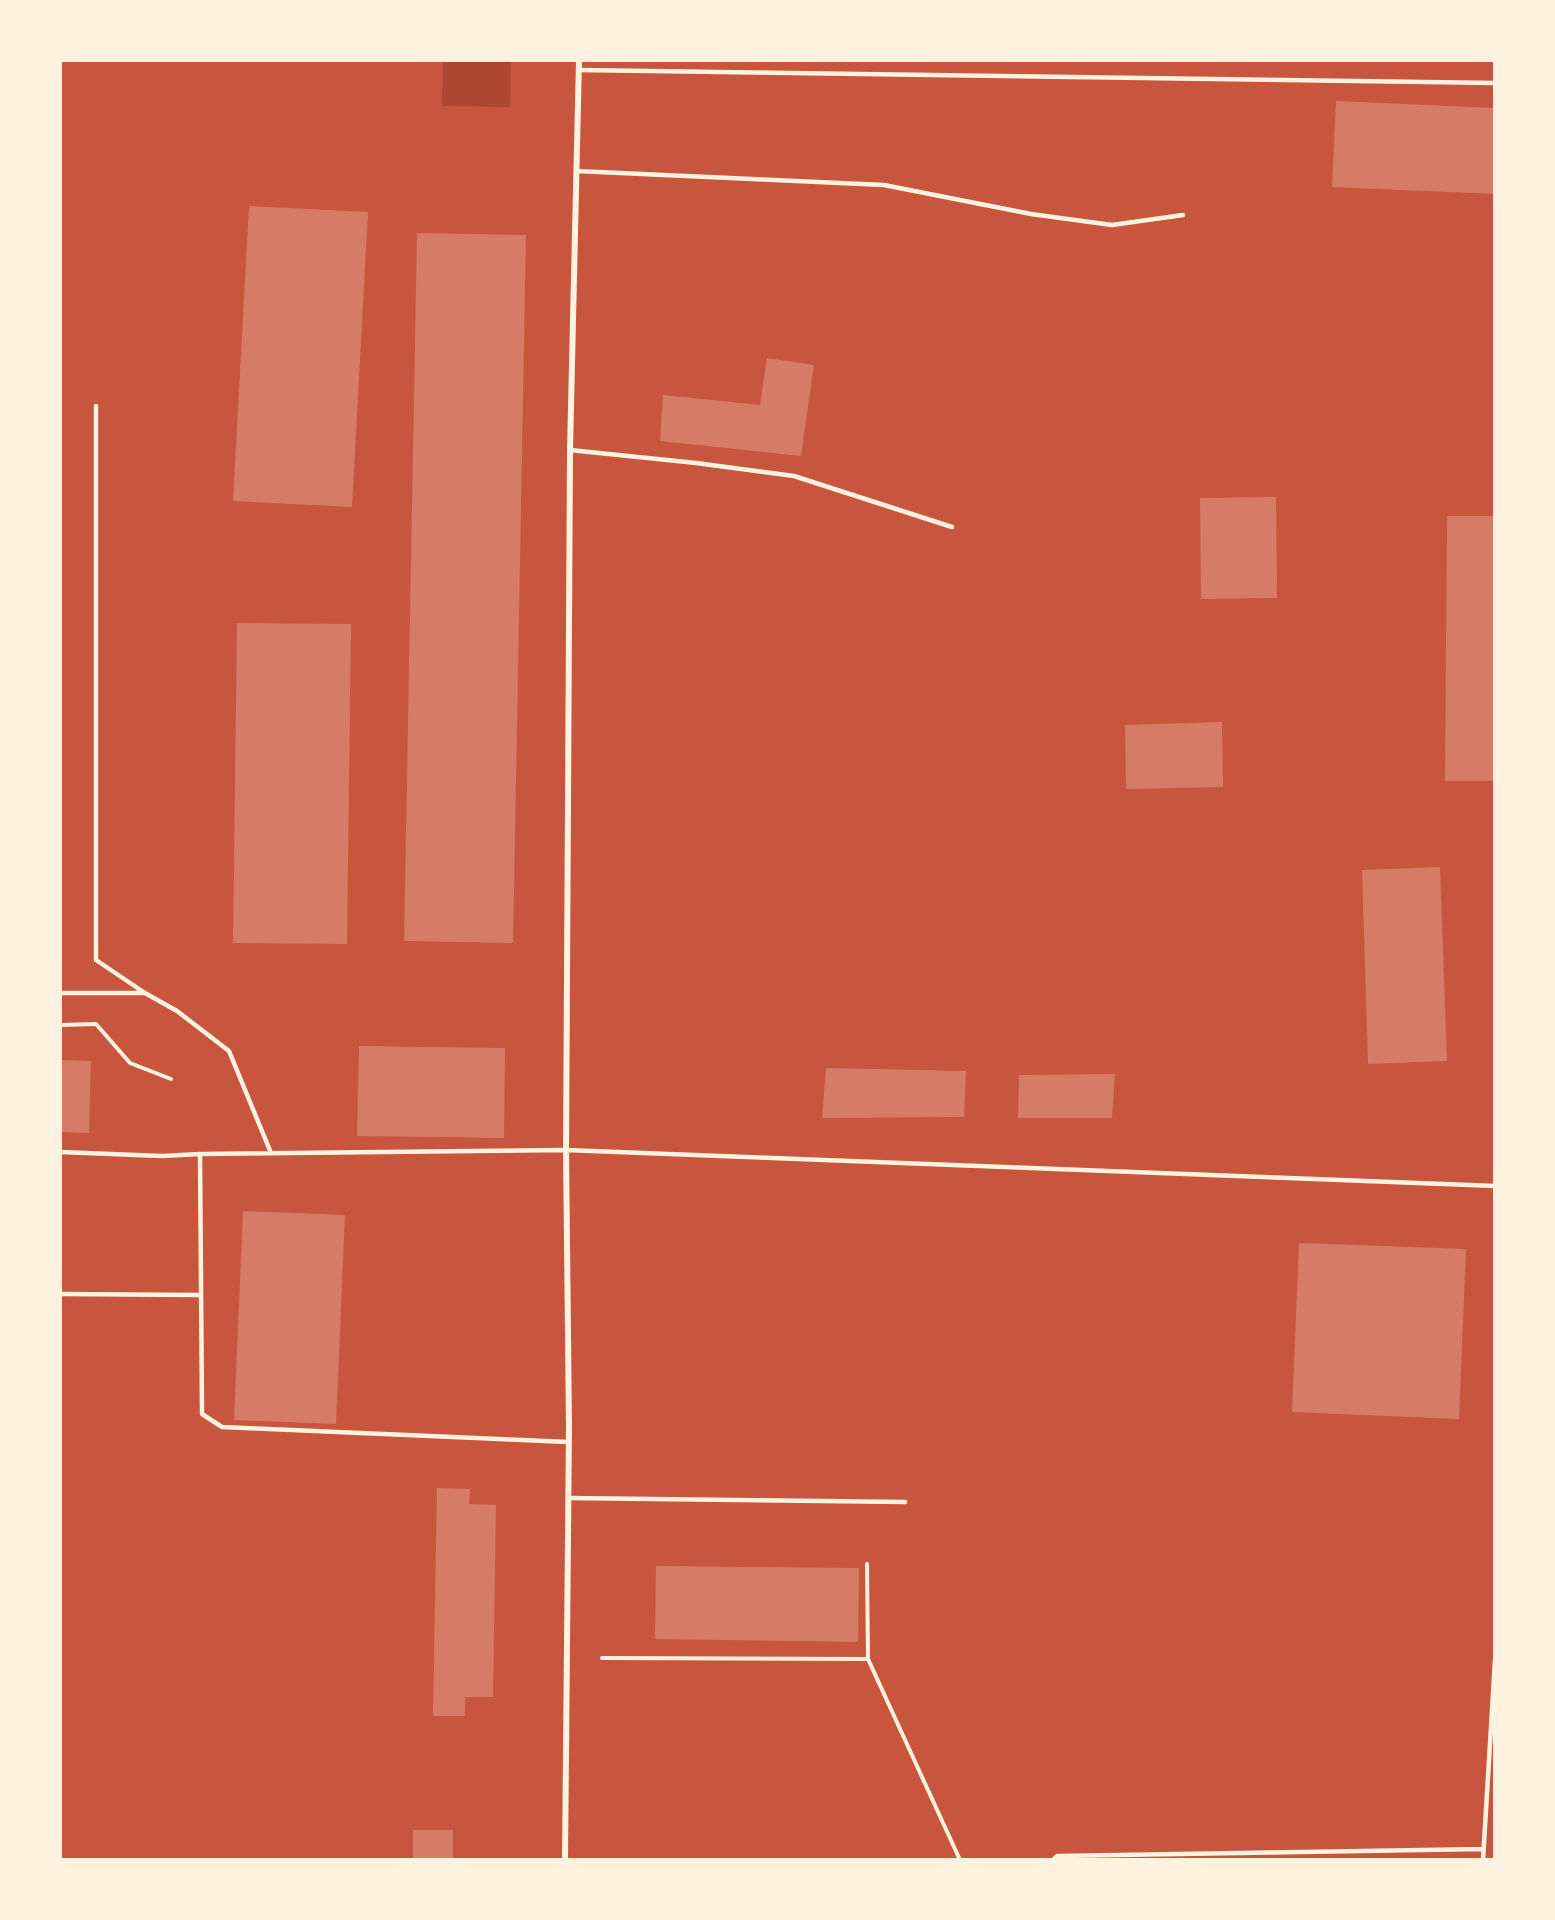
<!DOCTYPE html>
<style>
body{margin:0}
#map{position:relative;width:1555px;height:1920px;overflow:hidden;background:#c8553d;font-family:Montserrat,sans-serif}
canvas{display:block}
.frame{position:absolute;inset:0;border:62px solid #fff3e0;pointer-events:none}
</style>
<div id="map">
<canvas width="1555" height="1920"></canvas>
<div class="frame"></div>
</div>
<script>
const context = document.querySelector('canvas').getContext('2d');
context.lineJoin = 'round';
function fillPath(path, color) { context.fillStyle = color; context.fill(path, 'evenodd'); }
function strokePath(path, color, width, dash) { context.strokeStyle = color; context.lineWidth = width; context.lineCap = dash ? 'butt' : 'round'; context.setLineDash(dash || []); context.stroke(path); }
fillPath(new Path2D(`
 M443,60H511L510,107L442,106Z`), '#ae4732');
fillPath(new Path2D(`
 M1336,101L1495,108V194L1332,187Z
 M249,206L368,212L352,507L233,501Z
 M417,233L526,235L513,943L404,941Z
 M767,358L814,365L801,456L660,441L663,395L760,405Z
 M1276,497L1277,598L1201,599L1200,498Z
 M1447,516H1495V781H1445Z
 M237,623L351,624L347,944L233,943Z
 M1222,722L1223,787L1126,789L1125,725Z
 M1440,867L1447,1061L1368,1064L1362,870Z
 M359,1046L505,1048L504,1138L357,1136Z
 M60,1060L91,1061L89,1133L60,1132Z
 M826,1068L966,1071L964,1117L822,1118Z
 M1115,1074L1112,1118H1018L1019,1075Z
 M243,1211L345,1215L336,1424L234,1420Z
 M1299,1243L1466,1249L1459,1419L1292,1412Z
 M437,1488L470,1489L469,1504L496,1505L493,1697H465V1716H433Z
 M656,1566L859,1568L858,1642L655,1639Z
 M413,1830H453V1860H413Z`), '#d67c66');
strokePath(new Path2D(`
 M60,1025L96,1024L130,1063L171,1079
 M867,1564L868,1659L960,1860
 M602,1658L868,1659`), '#fff3e0', 4);
strokePath(new Path2D(`
 M579,70L1495,83
 M576,171L884,185L1031,214L1112,225L1183,215
 M96,406V960L145,993L177,1011L229,1051L271,1153
 M570,450L696,463L794,476L952,527
 M60,993H144
 M60,1152L162,1156L200,1154
 M60,1294L200,1295
 M568,1442L222,1427L202,1414L200,1154L566,1150L1495,1186
 M568,1498L905,1502
 M1053,1860L1057,1856L1483,1849
 M1483,1860L1495,1660`), '#fff3e0', 4.5);
strokePath(new Path2D(`
 M565,1860L569,1427L566,1150L570,450L579,60`), '#fff3e0', 6);
</script>
